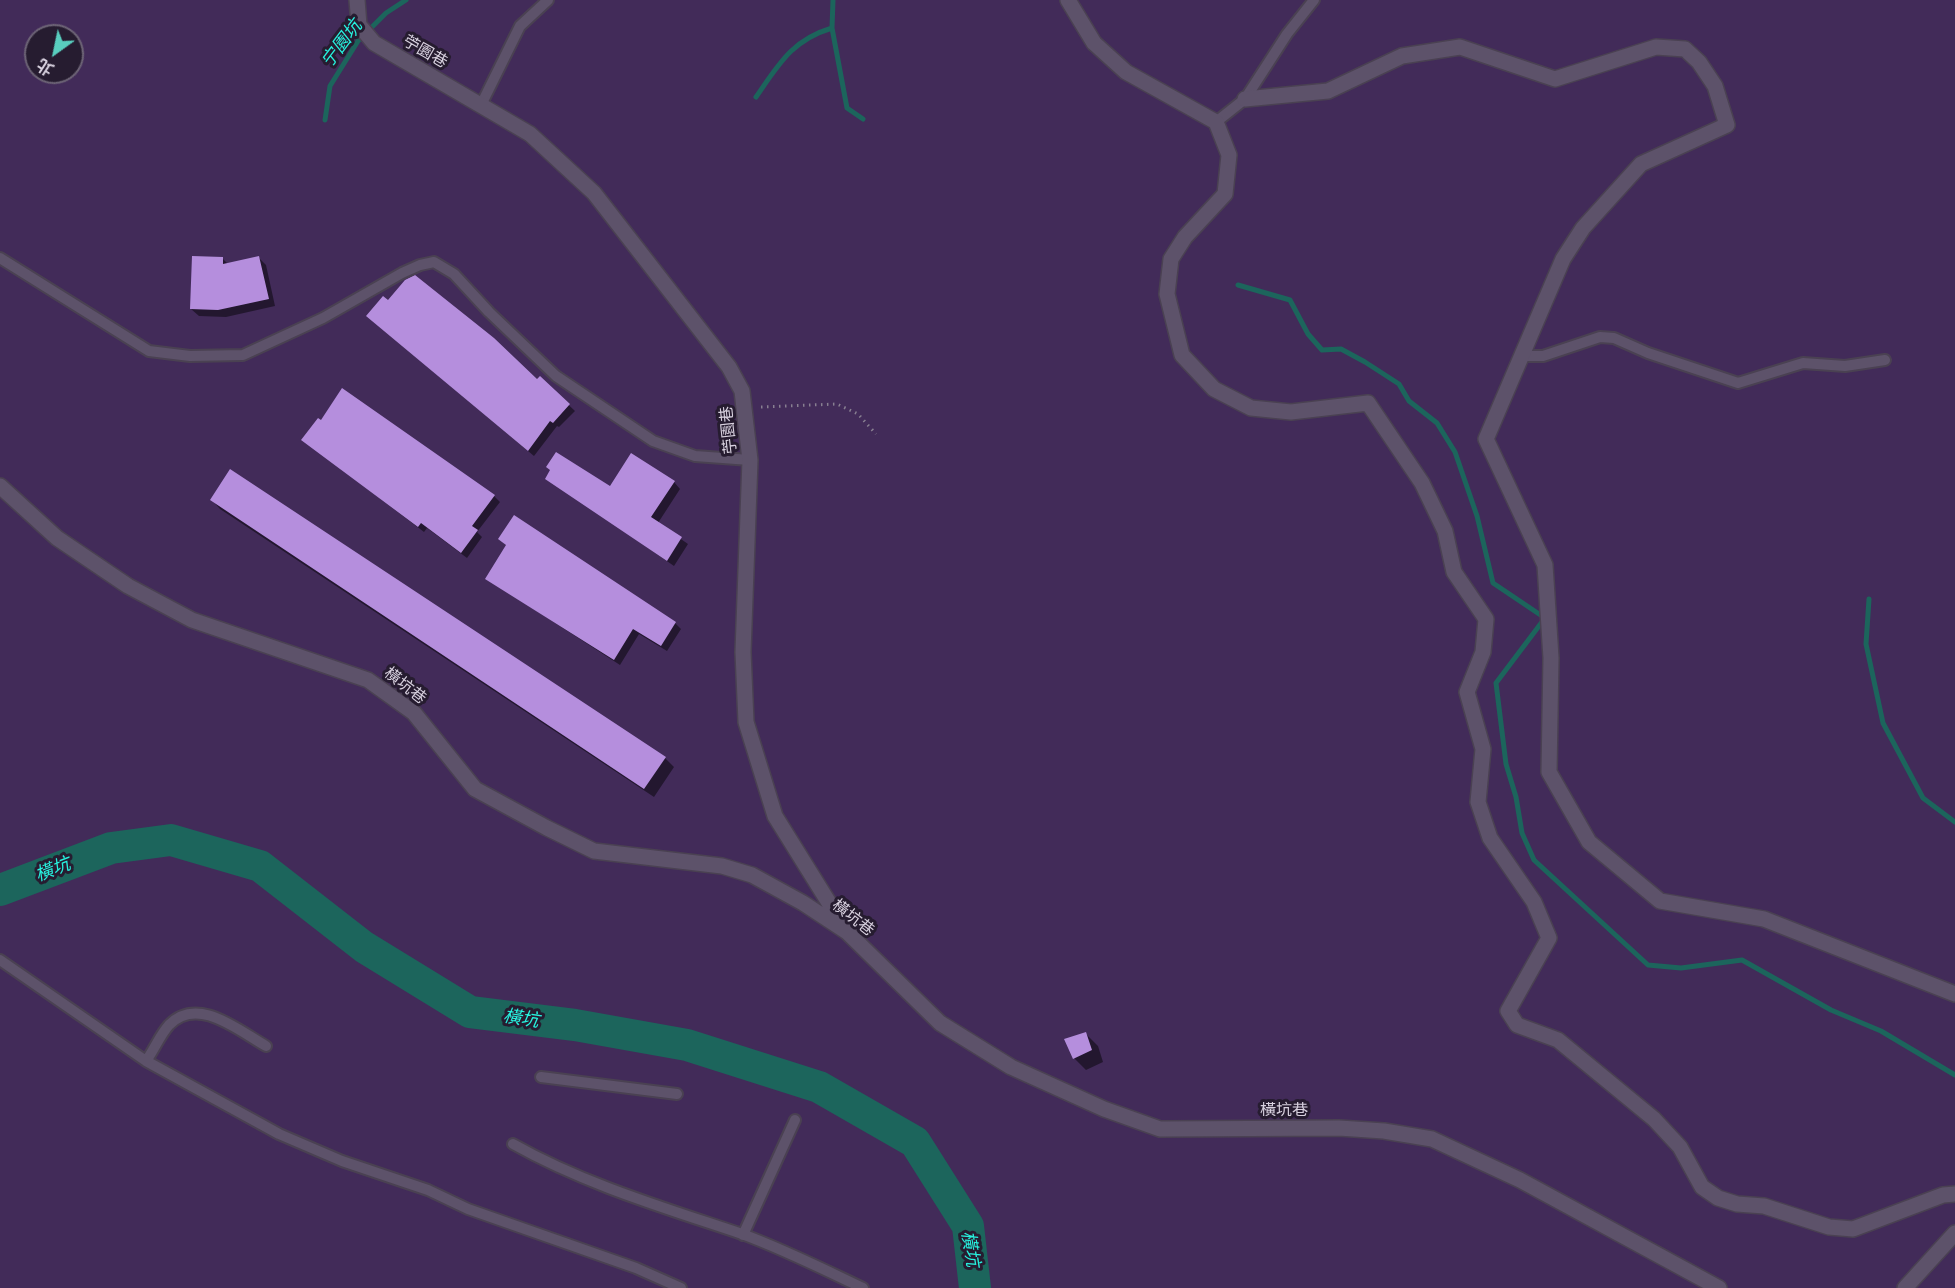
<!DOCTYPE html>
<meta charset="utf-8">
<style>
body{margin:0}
#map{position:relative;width:1955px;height:1288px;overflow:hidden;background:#30263b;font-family:"Open Sans","Noto Sans TC",sans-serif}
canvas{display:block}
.north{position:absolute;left:24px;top:24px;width:60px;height:60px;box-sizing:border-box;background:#261c30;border:2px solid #6d6476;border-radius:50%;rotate:213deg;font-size:16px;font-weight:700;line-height:24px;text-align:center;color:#d8d1df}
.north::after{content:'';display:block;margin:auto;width:21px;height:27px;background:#59cebf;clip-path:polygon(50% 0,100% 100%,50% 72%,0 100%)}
</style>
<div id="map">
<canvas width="1955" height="1288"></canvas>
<div class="north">北</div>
</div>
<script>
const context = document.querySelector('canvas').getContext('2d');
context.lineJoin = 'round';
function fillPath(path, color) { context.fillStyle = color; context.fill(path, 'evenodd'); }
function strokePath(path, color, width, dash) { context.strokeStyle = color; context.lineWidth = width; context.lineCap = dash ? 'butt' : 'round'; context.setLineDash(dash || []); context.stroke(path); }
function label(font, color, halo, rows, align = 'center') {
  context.font = font + ' "Open Sans","Noto Sans TC",sans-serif'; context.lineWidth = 6; context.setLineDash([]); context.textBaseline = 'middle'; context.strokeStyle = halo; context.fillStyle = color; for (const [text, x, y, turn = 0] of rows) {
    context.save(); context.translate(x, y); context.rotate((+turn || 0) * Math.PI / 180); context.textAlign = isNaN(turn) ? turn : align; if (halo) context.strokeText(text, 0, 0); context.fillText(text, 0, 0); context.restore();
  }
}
fillPath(new Path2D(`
 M0,0H1955V1288H0ZM36,36H72V72H36Z`), '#422b59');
fillPath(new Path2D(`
 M258,257L266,265L275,306L226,317L199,316L191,309L222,258L228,264Z
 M374,322L537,381L540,378L575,411L559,427L557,426L534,456Z
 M303,440L494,496L500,502L477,532L482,537L467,558L427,528L424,532Z
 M547,478L610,488L674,482L680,489L658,523L688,544L674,566Z
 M212,500L665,758L674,767L654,797L220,509Z
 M500,539L675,623L681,629L667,651L639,634L620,665L487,579L507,546Z
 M1086,1034L1098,1046L1103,1062L1086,1070L1074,1058Z`), '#0007');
strokePath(new Path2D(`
 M833,0L832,28L847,108L863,119
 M756,97C779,64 792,40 832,28
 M325,120L330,86L358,41L386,13L406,0
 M1238,285L1290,300L1308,334L1322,350L1341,349L1365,362L1399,384L1409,401L1437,423L1455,452L1477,516L1493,583L1545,618L1496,683L1506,764L1516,797L1522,833L1534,860L1648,965L1681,968L1742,960L1831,1010L1881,1031L1955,1075
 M1869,599L1866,644L1883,723L1923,798L1955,822`), '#1c655c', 5);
strokePath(new Path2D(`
 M0,890L111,848L171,840L260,866L364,947L470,1012L575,1025L687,1045L819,1087L915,1142L968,1226L975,1288`), '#1c655c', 32);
fillPath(new Path2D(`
 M192,256L223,257V264L259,256L269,299L218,310L190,309Z
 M415,275L494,338L537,379L540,376L570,404L553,423L550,421L528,451L366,316L383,296L388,300L405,280Z
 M342,388L495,495L472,526L478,530L461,553L421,523L418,527L301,440L318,418L321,420Z
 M556,452L610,486L631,453L675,481L651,517L682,537L667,561L545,479L550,470L546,467Z
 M230,469L666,757L644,789L210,500Z
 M514,515L676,622L661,646L633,629L614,660L485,579L506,545L498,539Z
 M1086,1032L1092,1050L1073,1059L1064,1039Z`), '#b58edd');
const lane = new Path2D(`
 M481,105L520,26L548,0
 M1216,122L1245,99L1287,34L1314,0
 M0,258L149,351L190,356L243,355L323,318L402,273L420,265L434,262L454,274L489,312L556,376L653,441L695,456L750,460
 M1521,356H1543L1600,337L1614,338L1648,353L1738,383L1803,363L1845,366L1885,360
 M0,960L146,1061L279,1134L342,1161L428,1190L468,1209L636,1268L681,1288
 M146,1061C154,1050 160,1035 169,1025C198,995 239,1031 266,1046
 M541,1077L677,1094
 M513,1144C584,1184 665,1208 742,1234C783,1249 823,1269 863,1288
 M743,1235L795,1120`);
const street = new Path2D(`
 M357,0L359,25L374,43L530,134L594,193L729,367L742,391L750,460L743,652L746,722L775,816L844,927
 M1068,0L1094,43L1126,72L1216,122L1229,155L1225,194L1185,237L1171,259L1167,294L1182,355L1214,389L1251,408L1291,412L1368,403L1422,483L1445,531L1454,572L1486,619L1483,652L1467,692L1483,749L1478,802L1490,838L1534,902L1549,938L1508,1011L1517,1025L1558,1040L1654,1119L1680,1147L1702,1187L1718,1198L1737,1204L1764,1206L1829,1227L1853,1229L1943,1195L1955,1194
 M1245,99L1328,91L1402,56L1460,47L1555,79L1656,47L1685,49L1699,62L1715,86L1727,125L1641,164L1583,228L1563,259L1486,439L1545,565L1551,658L1549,772L1589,842L1660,901L1764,919L1955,994
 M0,486L57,538L128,586L192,620L368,680L414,713L475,789L547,828L594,851L722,866L752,875L803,903L847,932L940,1023L1011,1067L1104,1109L1160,1129L1339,1128L1384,1131L1432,1139L1520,1180L1719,1288
 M1905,1288L1955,1233`);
strokePath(lane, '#4a4152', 14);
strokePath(street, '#4a4152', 18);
strokePath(new Path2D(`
 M761,407L837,404L858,414L876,434`), '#887f91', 3, [1.5, 4.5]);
strokePath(lane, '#5d526a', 10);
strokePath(street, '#5d526a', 15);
label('16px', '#d8d1df', '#261c30', [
 ["苧園巷",425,52,30],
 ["苧園巷",729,430,-96],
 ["橫坑巷",405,686,38],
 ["橫坑巷",853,918,38],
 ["橫坑巷",1284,1110]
]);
label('italic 18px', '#27f2de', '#261c30', [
 ["宁園坑",342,44,-53],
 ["橫坑",53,870,-21],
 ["橫坑",521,1019,9],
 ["橫坑",970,1249,81]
]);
</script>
